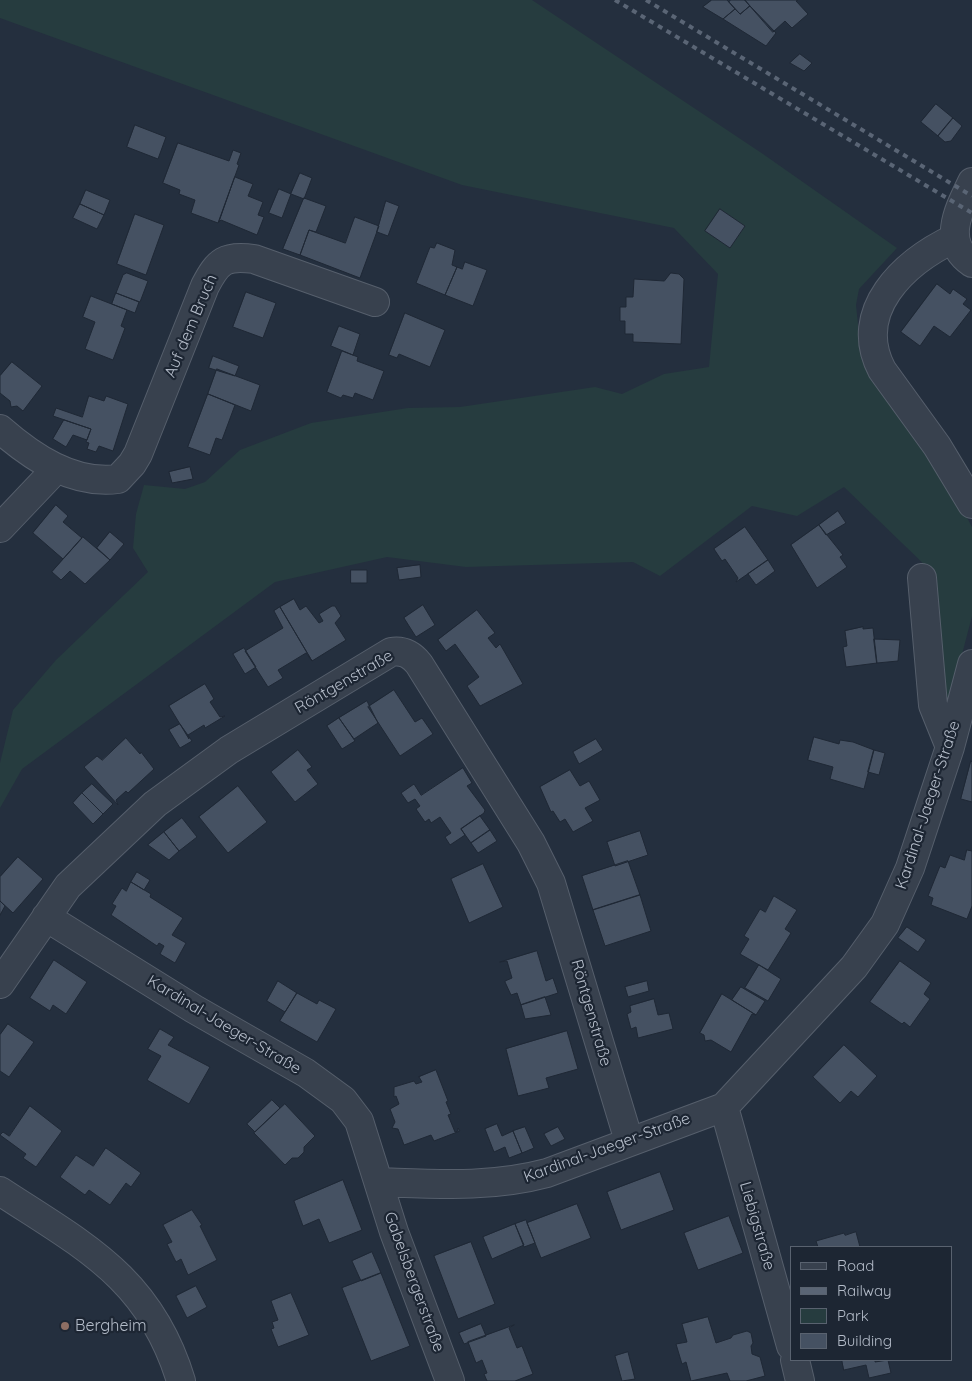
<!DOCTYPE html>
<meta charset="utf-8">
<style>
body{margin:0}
#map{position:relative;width:972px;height:1381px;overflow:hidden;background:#242f3e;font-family:Quicksand,sans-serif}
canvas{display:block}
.legend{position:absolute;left:790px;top:1246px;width:162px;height:115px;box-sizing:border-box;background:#1d2633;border:1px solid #59626f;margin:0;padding:6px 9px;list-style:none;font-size:15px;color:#b4bcc9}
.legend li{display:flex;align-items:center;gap:10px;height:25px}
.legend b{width:25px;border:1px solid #59626f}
</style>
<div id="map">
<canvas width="972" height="1381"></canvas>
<ul class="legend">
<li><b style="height:6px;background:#38414e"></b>Road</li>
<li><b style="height:6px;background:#5a6575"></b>Railway</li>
<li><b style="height:14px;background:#263c3f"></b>Park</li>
<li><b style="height:14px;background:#455162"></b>Building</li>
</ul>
</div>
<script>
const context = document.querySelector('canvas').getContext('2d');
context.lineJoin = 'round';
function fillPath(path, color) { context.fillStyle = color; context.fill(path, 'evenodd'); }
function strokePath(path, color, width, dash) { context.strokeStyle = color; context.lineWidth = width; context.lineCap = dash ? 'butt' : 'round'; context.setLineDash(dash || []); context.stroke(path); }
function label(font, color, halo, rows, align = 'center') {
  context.font = font + ' Quicksand,sans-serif'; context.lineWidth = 4.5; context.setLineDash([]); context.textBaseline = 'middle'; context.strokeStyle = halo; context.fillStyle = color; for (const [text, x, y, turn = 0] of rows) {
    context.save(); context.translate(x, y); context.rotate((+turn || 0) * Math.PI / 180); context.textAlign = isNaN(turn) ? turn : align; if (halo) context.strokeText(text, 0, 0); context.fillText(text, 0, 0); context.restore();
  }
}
fillPath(new Path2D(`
 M0,0H532L763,154L897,248L859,289L856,305L861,353L866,367L903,423L951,488L972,527V616L947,712L933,573L844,487L797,516L752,506L660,576L633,562L466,567L387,557L275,582L22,769L0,808V763L13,710L56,660L148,572L133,548L136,514L144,485L185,489L205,482L240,450L311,423L408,408L460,407L595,387L622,394L664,374L709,367L718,274L674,228L462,185L0,18Z`), '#263c3f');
const building = new Path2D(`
 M712,0H727L735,9L723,19L703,7Z
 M731,0H745L750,6L740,14L729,2Z
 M745,0H798L796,1L808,14L792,28L785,21L773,32Z
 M750,6L776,33L766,46L723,19L735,9L740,14Z
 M800,54L812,63L804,71L790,63Z
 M936,104L953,118L938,136L921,122Z
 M953,118L962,126L951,141L945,142L938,136Z
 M135,125L166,137L158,159L127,147Z
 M178,143L229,161L233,150L241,153L237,164L239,165L218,223L191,213L195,200L179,194L180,190L163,183Z
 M300,173L312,178L304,199L291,194Z
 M235,177L253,184L248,196L263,202L258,215L264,217L257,235L221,220L219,222Z
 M279,189L291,194L282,218L269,213Z
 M86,190L110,200L104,215L80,204Z
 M304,198L326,206L316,232L309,230L300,255L283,249Z
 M386,201L399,206L388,236L377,232Z
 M80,204L104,215L97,229L73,218Z
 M720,209L745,226L730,248L705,231Z
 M135,214L164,225L146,275L117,264Z
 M355,217L379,226L360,278L300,255L309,230L345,243Z
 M437,243L455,250L452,265L457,267L445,295L416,283L430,247L434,248Z
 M465,262L487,270L473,306L445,295L457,267L462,269Z
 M127,273L148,281L140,302L116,293L123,275Z
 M671,273L679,274L684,279L681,344L633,342V334H625V321H620V307H626V297H633L634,279L664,281Z
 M937,284L950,294L953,289L967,299L963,304L971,310L950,337L934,326L920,346L901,332Z
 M246,292L276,303L263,338L233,327Z
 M116,293L139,302L135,313L112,304Z
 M91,296L127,310L121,326L125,328L113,360L85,349L95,322L83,317Z
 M405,313L445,330L430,367L399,354L397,358L389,355Z
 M339,326L360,334L353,355L331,346Z
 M342,351L358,357L357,361L384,371L373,400L355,393L353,398L343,395L341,398L327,392Z
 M213,356L239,366L235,376L209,368Z
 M12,362L42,386L23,411L17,406L11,407L10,401L0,393V376Z
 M217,369L260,385L251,411L208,394Z
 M208,394L235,405L222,440L216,438L210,455L188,447Z
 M89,396L104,401L106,396L128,404L113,451L99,446L96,452L87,449L89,443L86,442L91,429L53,416L56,408L82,417Z
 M64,420L91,429L87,440L73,435L66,447L53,439Z
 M190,467L193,479L172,483L169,472Z
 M56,505L68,516L63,522L82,538L63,559L33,533Z
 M838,511L846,523L826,535L819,525Z
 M819,525L843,555L840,557L847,567L817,588L791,545Z
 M745,527L768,560L736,582L738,578L725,559L722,561L714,549Z
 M110,532L124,544L110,560L97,548Z
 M83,537L110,560L85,584L70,571L61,580L52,572Z
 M768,560L775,571L756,585L748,574Z
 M420,565L421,577L399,580L397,568Z
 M351,570H367V583H351Z
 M294,599L300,610L306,606L319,623L323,621L319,614L332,606H335L341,616L335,623L346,640L312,661L280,607Z
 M423,605L435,625L416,637L404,618Z
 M280,607L312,661L306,653L278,670L283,678L268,687L245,651L283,628L274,611Z
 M477,610L495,633L488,638L496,648L500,644L523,684L480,706L467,686L479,677L455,644L446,651L438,640Z
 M863,627V629L873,628L877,663L846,667L843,647L847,646L845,631Z
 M874,639L900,640L898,661L877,663Z
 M244,648L256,667L245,674L233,654Z
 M205,684L214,699L210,702L220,717L225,716L205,728L204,725L188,735L189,739L169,706Z
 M394,690L415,722L422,718L433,734L400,756L368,707Z
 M367,701L378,723L354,739L339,718Z
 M339,718L355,741L342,749L327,726Z
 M180,724L192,741L180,748L169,730Z
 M814,737L839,744L840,740L853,742L874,750L864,789L830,779L833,767L808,760Z
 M126,738L140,754L141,752L154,769L128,793L126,791L116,800L118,805L84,767L97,756L102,760Z
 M596,739L603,750L579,764L573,752Z
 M298,750L312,767L307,770L318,784L295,802L271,772Z
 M874,750L885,753L879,775L868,772Z
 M971,761L972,762V802L961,799Z
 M463,768L472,783L467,786L485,810L484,813L461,829L465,835L450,845L445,837L451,833L440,817L431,823L429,819L425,822L416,809L420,806L415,799L408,803L401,793L414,784L421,795Z
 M570,770L580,786L589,781L600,800L585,808L593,821L573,832L565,819L560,822L553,811L551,812L540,787Z
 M92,784L113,804L103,814L82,793Z
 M238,786L267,822L228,853L199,817Z
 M82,793L103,814L93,824L73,803Z
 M480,816L490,830L471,843L461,829Z
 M182,818L197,837L179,851L164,832Z
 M490,830L497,841L478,853L471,843Z
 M640,831L648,855L615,866L607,842Z
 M164,832L179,851L169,860L148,845Z
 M967,850L972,851V906L967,919L931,905L933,898L928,896L940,866L945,868L950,855L964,860Z
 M18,857L43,879L13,913L0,901V877Z
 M628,861L640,895L593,910L582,876Z
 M483,864L503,907L469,923L451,879Z
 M137,872L150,880L144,890L131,882Z
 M131,882L151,894L150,897L183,918L172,935L186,943L175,963L160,954L164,946L159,943L157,946L111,915L116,906L112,904L122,888L126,891Z
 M640,895L651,931L605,946L593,910Z
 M774,896L797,910L785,929L791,933L768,970L740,954L749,939L744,936L760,909L765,912Z
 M0,901L5,906L0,915Z
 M907,927L926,940L918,952L898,938Z
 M537,951L546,981L553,978L558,993L521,1005L517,993L511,995L505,982V981L512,978L507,961L500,962Z
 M54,960L87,982L66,1014L53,1005L50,1011L30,998Z
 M900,961L931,983L924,994L930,999L910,1027L904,1022L902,1024L870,1002Z
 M759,965L781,979L768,1001L745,988Z
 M278,981L297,993L285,1012L267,1001Z
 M647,981L649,991L628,997L625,987Z
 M741,987L765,1001L756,1015L732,1000Z
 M297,993L317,1004L319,1000L336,1009L317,1042L280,1021Z
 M722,994L756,1015L752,1014L731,1052L711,1040L705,1041L704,1035L700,1033Z
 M545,997L551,1015L525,1019L521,1005Z
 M654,999L658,1015L669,1013L673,1029L638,1038L636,1027L631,1029L627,1014L631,1012L630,1006Z
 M8,1024L34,1042L9,1077L0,1071V1035Z
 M160,1029L174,1037L168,1045L210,1067L189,1104L147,1080L161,1056L148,1049Z
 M567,1031L578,1069L546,1078L549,1088L518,1096L506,1049Z
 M844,1045L877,1076L858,1097L851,1091L840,1103L813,1077Z
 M436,1070L448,1101L446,1102L451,1114L448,1115L455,1132L458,1131V1128L460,1131L434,1141L431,1135L404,1145L398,1129L392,1128L395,1122L390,1109L399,1104L396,1096L394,1097V1087L414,1081L416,1084L422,1082L419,1077Z
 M272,1100L280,1108L255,1132L247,1124Z
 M285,1104L315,1136L304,1147V1152L298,1158H292L285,1165L254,1133Z
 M30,1106L62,1131L36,1167L23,1158L26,1154L0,1135L3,1132L9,1136Z
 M497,1124L502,1136L513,1131L522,1153L509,1158L505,1147L494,1152L485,1129Z
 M525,1127L534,1148L522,1153L513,1131Z
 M558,1127L565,1139L551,1146L544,1134Z
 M106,1148L141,1173L131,1187L126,1183L110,1205L89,1190L85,1195L60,1177L76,1155L93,1166Z
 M660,1172L674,1210L621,1230L607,1192Z
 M343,1180L362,1230L329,1243L319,1219L303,1226L294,1201Z
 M577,1204L591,1238L541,1258L527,1223Z
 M192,1210L202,1225L200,1226L217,1260L188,1275L181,1259L176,1262L167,1244L172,1242L163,1225Z
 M729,1216L743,1253L698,1270L684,1233Z
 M526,1220L535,1243L524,1247L515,1224Z
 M515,1224L524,1245L492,1259L483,1237Z
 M856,1232L860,1247H818L816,1241L844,1233L845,1235Z
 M471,1242L495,1304L458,1319L434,1256Z
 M372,1252L381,1273L361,1281L352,1261Z
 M381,1273L410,1346L371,1361L342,1288Z
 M196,1286L207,1307L187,1318L176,1296Z
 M291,1293L309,1335L278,1347L271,1329L274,1328L272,1322L278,1320L271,1301Z
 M708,1317L716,1343L731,1338L733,1335L747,1331L751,1333L753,1343L751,1346L752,1354L760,1357L765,1376L746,1381H730L727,1373L691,1381L686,1362L682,1364L676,1344L687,1342L682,1324Z
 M481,1324L486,1336L464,1344L459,1333Z
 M514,1325L509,1328L517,1348L522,1346L533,1374L515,1381H487L484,1374L487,1373L482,1360L476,1363L468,1342Z
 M628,1352L635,1379L622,1381L615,1356Z
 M842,1360H875V1362L888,1360L891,1373L869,1378L866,1365L844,1370Z`);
fillPath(building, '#455162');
strokePath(building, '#1f2835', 1);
const minor = new Path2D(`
 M972,182C959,209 941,242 972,263
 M955,238C904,262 851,311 882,370L937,446L972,504
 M0,429C32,457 73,485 118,479L132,464L138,454L205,286C218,261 225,255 254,259L375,302
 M0,528L57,468
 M922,578L933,705L950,747
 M46,917L194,1009L306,1073L343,1100L359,1121L394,1232L450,1381
 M0,984L68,886L155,804L229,750L391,652C403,650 411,654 419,664L531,843L551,883L629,1141
 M724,1107L791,1346
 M379,1182C437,1184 491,1188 547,1173L724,1107L854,967L885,924L910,868L950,747L972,664
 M0,1191C84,1246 150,1278 181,1381
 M795,1360L800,1381`);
strokePath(minor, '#565f6c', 30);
strokePath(minor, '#38414e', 28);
strokePath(new Path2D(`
 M615,0L972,213
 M646,0L972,196`), '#5a6575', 4, [5, 5]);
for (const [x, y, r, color] of [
 [65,1326,5,"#8d6e63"]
]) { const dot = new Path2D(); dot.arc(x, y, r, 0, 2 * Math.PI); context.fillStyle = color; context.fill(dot); strokePath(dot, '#1d2633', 2); }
label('16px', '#b4bcc9', '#1d2633', [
 ["Auf dem Bruch",191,326,-67],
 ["Röntgenstraße",344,682,-30],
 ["Kardinal-Jaeger-Straße",928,805,-72],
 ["Röntgenstraße",591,1013,74],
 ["Kardinal-Jaeger-Straße",224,1025,31],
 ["Kardinal-Jaeger-Straße",607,1148,-20],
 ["Liebigstraße",757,1226,74],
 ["Gabelsbergerstraße",414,1282,70]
]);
label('16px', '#b4bcc9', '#1d2633', [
 ["Bergheim",75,1326]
], 'left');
</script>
